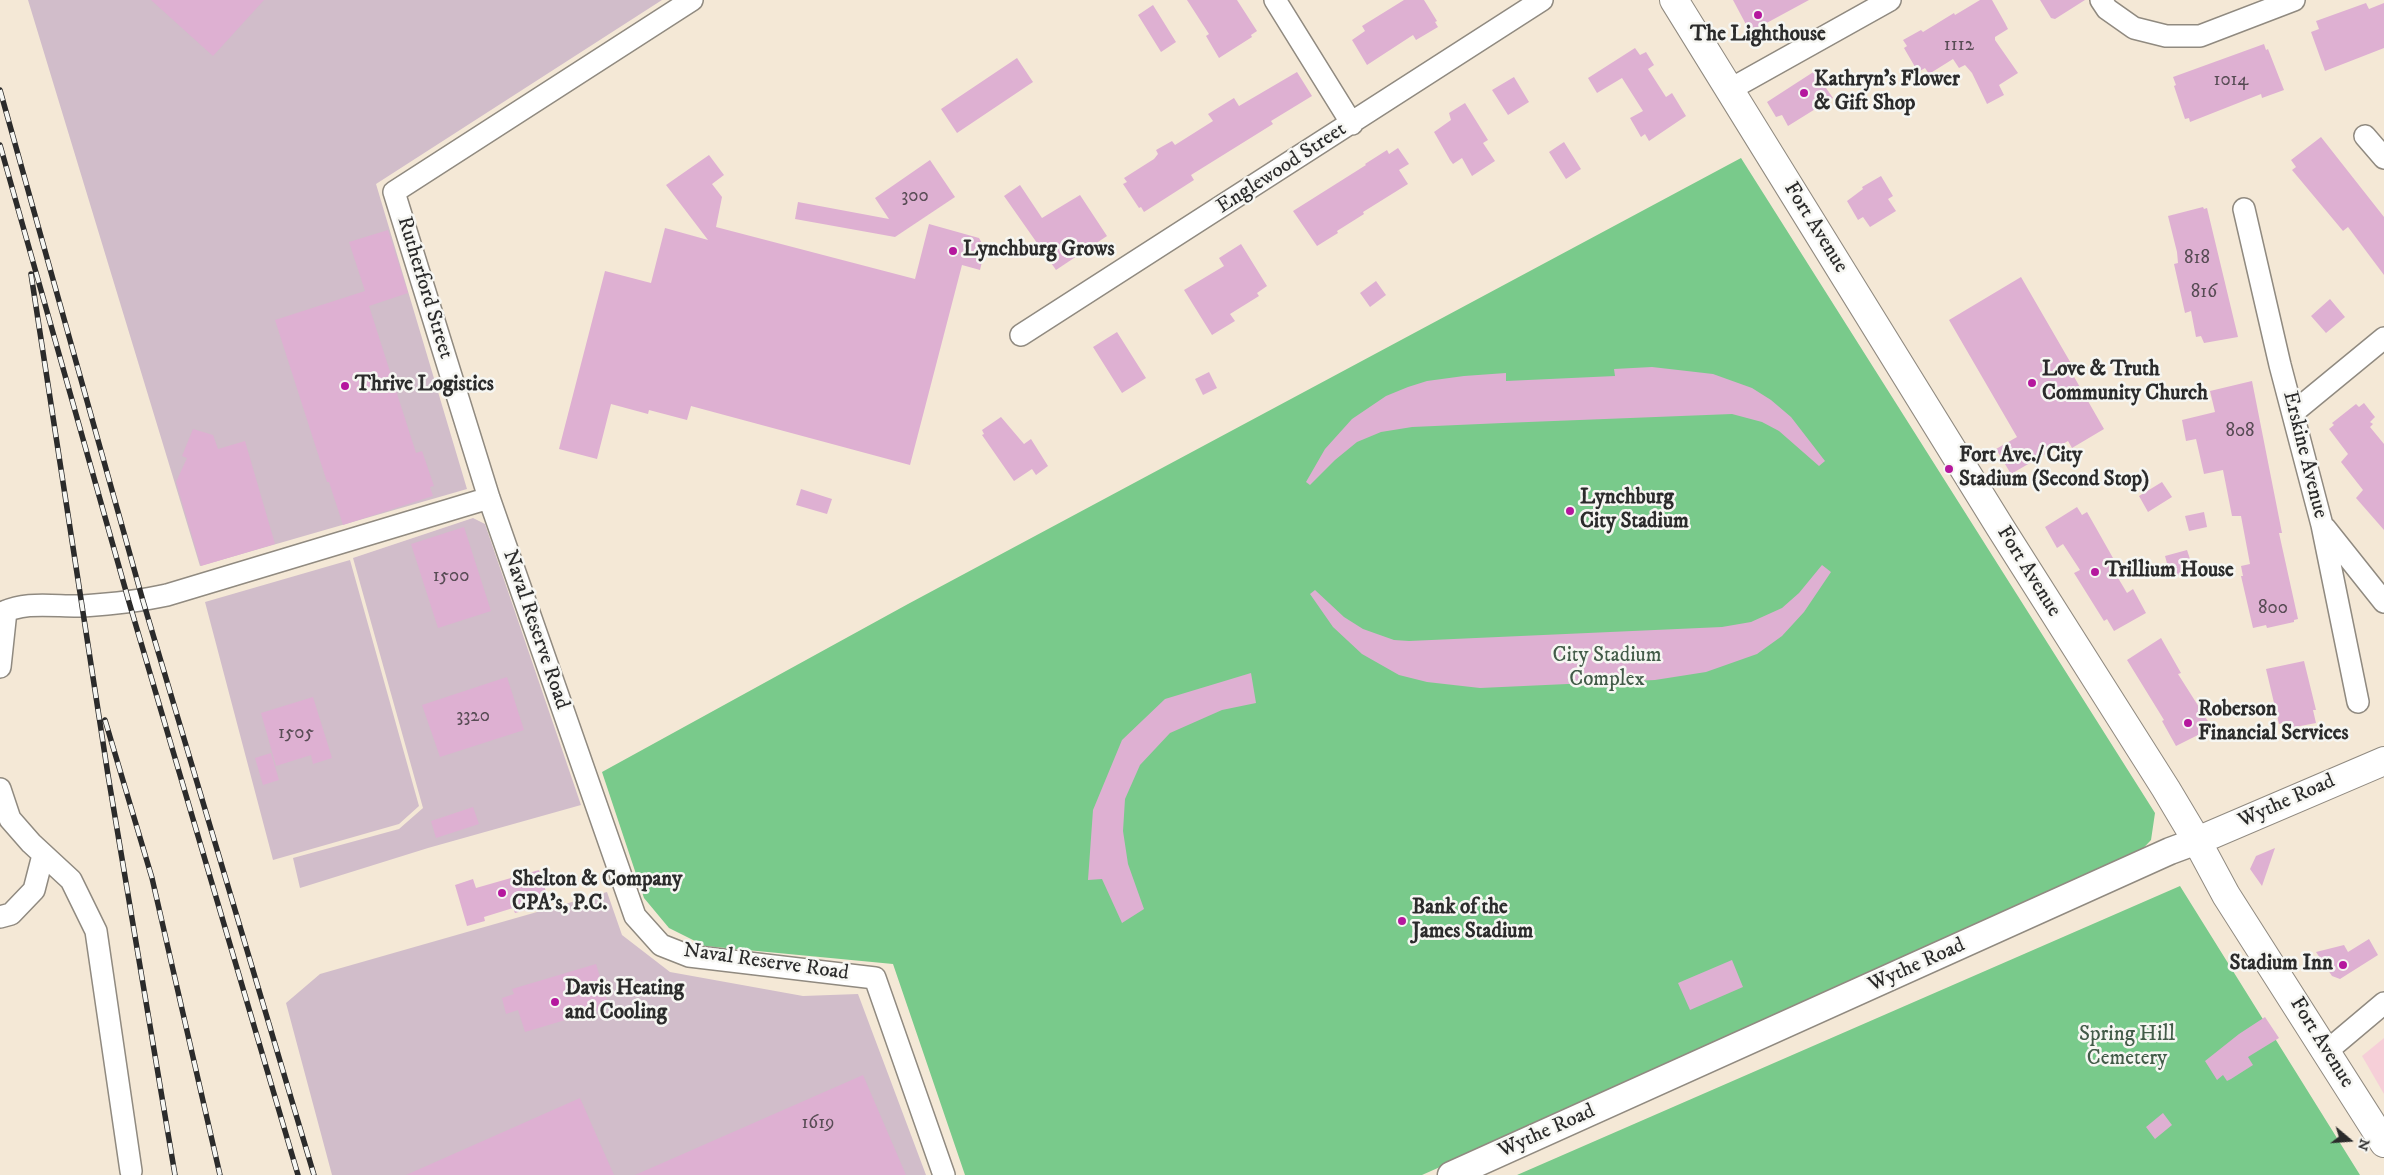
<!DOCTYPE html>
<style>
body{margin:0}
#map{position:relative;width:2384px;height:1175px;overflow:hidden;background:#f4e8d6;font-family:"IM FELL DW Pica",serif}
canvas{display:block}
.north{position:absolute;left:2324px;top:1115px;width:50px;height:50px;-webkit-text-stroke:4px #f6f6f2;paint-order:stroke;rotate:108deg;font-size:14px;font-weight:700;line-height:20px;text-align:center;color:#2b2b2b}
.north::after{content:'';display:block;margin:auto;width:18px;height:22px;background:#2b2b2b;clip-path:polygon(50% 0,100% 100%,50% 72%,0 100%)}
</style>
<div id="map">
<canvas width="2384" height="1175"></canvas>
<div class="north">N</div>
</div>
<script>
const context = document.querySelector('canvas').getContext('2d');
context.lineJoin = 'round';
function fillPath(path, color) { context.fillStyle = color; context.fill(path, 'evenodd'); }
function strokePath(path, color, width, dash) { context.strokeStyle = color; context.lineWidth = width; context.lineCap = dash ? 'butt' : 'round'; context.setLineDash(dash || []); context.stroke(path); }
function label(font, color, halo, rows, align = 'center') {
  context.font = font + ' "IM FELL DW Pica",serif'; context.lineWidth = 5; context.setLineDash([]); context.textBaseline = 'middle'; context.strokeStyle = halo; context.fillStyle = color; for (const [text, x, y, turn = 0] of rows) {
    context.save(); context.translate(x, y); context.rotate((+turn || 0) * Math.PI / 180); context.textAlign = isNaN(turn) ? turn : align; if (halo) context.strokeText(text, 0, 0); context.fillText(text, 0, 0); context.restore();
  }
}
fillPath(new Path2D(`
 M2384,1038V1094L2362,1056Z`), '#f6cfd8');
fillPath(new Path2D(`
 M28,0H662L376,184L467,489L200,566Z
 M473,518L485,524L581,805L428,848L300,888L293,858L399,829L423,808L353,558Z
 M350,560L419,806L399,824L273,860L205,602Z
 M607,892L622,935L670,972L803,996L858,994L926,1175H332L286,1003L320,974Z`), '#d1bdca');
fillPath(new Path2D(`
 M1741,158L2155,813L2151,840L2132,860L1422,1175H965L893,964L705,946L669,928L644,898L602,772L908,604Z
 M2180,886L2360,1175H1517Z`), '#79ca8b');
fillPath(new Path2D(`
 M151,0H264L213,56Z
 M1187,0H1237L1257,31L1251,35L1252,37L1219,58L1206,36L1209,34Z
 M1404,0H1424L1437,21L1435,22L1438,27L1416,40L1413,35L1367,65L1352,40L1365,31L1362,26Z
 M1733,0H1809L1750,32Z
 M1980,0H1992L2005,23L2008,29L1995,37V40L2018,73L1999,85L2004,95L1987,104L1972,73L1965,65L1959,68L1953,59L1929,74L1925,68L1918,72L1904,48L1907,46L1903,40L1921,30L1923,32L1954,13L1955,15Z
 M2040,0H2085L2055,19L2051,18Z
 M2366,3L2369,9L2384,3V48L2325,71L2311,32L2319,29L2316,21Z
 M1153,5L1176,42L1161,52L1138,15Z
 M2264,44L2266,50L2268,49L2284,90L2262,98L2261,94L2190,122L2189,118L2185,119L2174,86L2176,85L2173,77Z
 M1635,48L1640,55L1646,52L1654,65L1648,69L1666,97L1672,93L1686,116L1649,141L1645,134L1641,137L1630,118L1643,111L1622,78L1597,93L1588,78Z
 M1017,58L1033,82L957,133L941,109Z
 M1818,69L1829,87L1826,88L1833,98L1788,126L1782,115L1776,117L1767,102Z
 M1297,72L1312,96L1271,121L1273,124L1191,175L1194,180L1144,212L1141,207L1139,208L1123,184L1127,182L1124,178L1154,159L1158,154L1156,150L1172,141L1175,145L1213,121L1208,114L1234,98L1239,106Z
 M1514,77L1529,102L1508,115L1492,90Z
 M1465,103L1488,140L1483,143L1495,161L1472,176L1462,158L1453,164L1450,160L1434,132L1451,120L1449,113Z
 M2321,137L2384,217V275L2348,227L2343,231L2292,170L2296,167L2291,160Z
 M1564,142L1581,169L1566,179L1549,152Z
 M1398,148L1409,164L1399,170L1408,184L1363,212L1364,214L1337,231L1338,233L1317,246L1293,211L1366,165L1365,164L1387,150L1389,154Z
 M709,155L724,175L712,184L722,197L716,227L915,279L929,224L979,238L985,249L980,270L962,265L910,465L691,406L687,420L649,410L648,414L611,404L597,459L559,449L605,271L651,283L665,228L708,240L666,185Z
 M930,160L955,197L895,237L795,219L798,202L889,219L875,198Z
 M1881,176L1893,196L1888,199L1896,211L1870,227L1863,217L1858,220L1847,201L1863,189L1862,187Z
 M1020,185L1042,218L1080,195L1107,236L1056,270L1004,196Z
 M2203,207L2204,209L2207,208L2238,337L2204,343L2201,336L2196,337L2191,311L2185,313L2174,264L2178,263L2177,252L2168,216Z
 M388,230L408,293L369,306L416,453L422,451L434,486L430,487L433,496L343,525L329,482H327L275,320L365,291L349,242Z
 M1241,244L1267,286L1257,293L1259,296L1230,314L1235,321L1212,335L1184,290L1224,266L1219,258Z
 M2021,277L2076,372L2073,375L2104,429L2072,448L2068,441L2011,474L1996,449L2017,437L1949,320Z
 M1376,281L1386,295L1370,307L1360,293Z
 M2330,299L2345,317L2326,333L2311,316Z
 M1117,332L1146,378L1122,393L1093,347Z
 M1652,367L1713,374L1752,388L1771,400L1791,417L1825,461L1819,466L1779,431L1762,422L1732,414L1503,423L1412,427L1381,432L1357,442L1335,460L1310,485L1306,482L1325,449L1352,419L1386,396L1408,387L1427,381L1464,376L1506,373V381L1615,376L1614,369Z
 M1209,372L1217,388L1203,395L1195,379Z
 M2252,381L2282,533H2279L2298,619L2294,620V622L2267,628L2266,625L2253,628L2241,576H2243L2241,566L2250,564L2241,516H2232L2223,470L2204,474L2196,439L2186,441L2182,420L2215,412L2210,391Z
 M2364,403L2375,417L2370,422L2373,424L2370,427L2384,444V530L2356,498L2363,490L2341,462L2348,454L2329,429L2334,425L2332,423L2356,404L2359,407Z
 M1001,417L1024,444L1031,439L1048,466L1036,475L1032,469L1014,481L982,435L984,434L982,430Z
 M193,429L213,435L218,449L245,441L275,544L201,566L176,482L187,458L182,456Z
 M2162,482L2172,497L2148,512L2139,496Z
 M801,489L832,499L827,514L796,505Z
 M2077,507L2082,515L2087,512L2113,558L2108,561L2127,593L2133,589L2146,613L2114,631L2107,619L2104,621L2074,573L2080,570L2063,544L2057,548L2045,527Z
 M2204,512L2207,527L2189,531L2185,516Z
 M464,527L491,611L438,628L411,544Z
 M2187,550L2194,571L2171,578L2165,556Z
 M1822,565L1831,572L1804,612L1782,636L1757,654L1706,672L1655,680L1480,688L1427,682L1399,675L1362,654L1333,627L1310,594L1315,590L1344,617L1363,629L1394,640L1409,641L1722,627L1751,622L1782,608L1799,593Z
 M2161,638L2181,673L2178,674L2211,726L2205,729L2206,731L2176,746L2162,721L2164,720L2127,660Z
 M2304,661L2316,710H2313L2316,723L2290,728L2289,721L2279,724L2266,669Z
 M1251,673L1256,703L1222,710L1170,733L1140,765L1125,799L1123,831L1128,864L1144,909L1122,923L1102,879L1088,880L1093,810L1122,740L1165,699Z
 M507,677L524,730L440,757L422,705Z
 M313,697L332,758L313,764L311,755L276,766L261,713Z
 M271,753L279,780L263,785L255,758Z
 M473,807L479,824L436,838L431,821Z
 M2275,848L2262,886L2250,869L2256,856Z
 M539,870L548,898L538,900L540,906L515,913L513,908L484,917L485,921L467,926L455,885L473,879L476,888Z
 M2369,939L2378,955L2340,979L2332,976L2316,952L2344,945L2348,952Z
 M1732,960L1743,987L1690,1010L1678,983Z
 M596,964L609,1007L525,1032L518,1010L506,1014L502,998L514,994L512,989Z
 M2265,1017L2279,1038L2248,1057L2253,1065L2231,1079L2227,1081L2223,1075L2217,1080L2205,1061L2239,1034Z
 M863,1075L906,1175H635Z
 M580,1098L614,1175H406Z
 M2163,1113L2172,1125L2155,1139L2146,1127Z`), '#deb0d2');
const minor = new Path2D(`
 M692,0L394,192L489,498L635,916L661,945L689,956L875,978L944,1175
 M1275,0L1352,124
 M2101,0L2107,9L2134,28L2166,36H2200L2294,0
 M1729,90L1890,0
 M2365,136L2384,158
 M2244,209L2280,365L2322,525L2358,702
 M1021,335L1542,0
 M2294,412L2384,338
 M2325,528L2384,602
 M0,614C25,600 56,607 83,606C112,604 140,601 167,595L489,498
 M0,667L6,611
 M0,789L10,819L31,843L71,880L96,931L131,1171
 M0,917L11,914L34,890L43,855
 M2327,1051L2384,1003`);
const tertiary = new Path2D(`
 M1451,1175L2170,851L2197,841`);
const primary = new Path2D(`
 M1674,0L2000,527L2166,789L2197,841L2226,895L2384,1143
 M2197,841L2384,761`);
strokePath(minor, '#908a80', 24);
strokePath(tertiary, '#908a80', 29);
strokePath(primary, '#908a80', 30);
strokePath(minor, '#fff', 21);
strokePath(tertiary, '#fff', 26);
strokePath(primary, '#fff', 28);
const rail = new Path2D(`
 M0,90L143,601L314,1175
 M0,145L129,602L298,1175
 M31,274L108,775L175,1175
 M105,720L152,878L220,1175`);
strokePath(rail, '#2b2b2b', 5.5);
strokePath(rail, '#f6f6f2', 4, [11]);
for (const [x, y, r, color] of [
 [1758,15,5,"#b5179e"],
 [1804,93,5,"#b5179e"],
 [953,251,5,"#b5179e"],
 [2032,383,5,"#b5179e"],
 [345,386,5,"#b5179e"],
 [1949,469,5,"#b5179e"],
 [1570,511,5,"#b5179e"],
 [2095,572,5,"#b5179e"],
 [2188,723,5,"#b5179e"],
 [502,893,5,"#b5179e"],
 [1402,921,5,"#b5179e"],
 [2343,965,5,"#b5179e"],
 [555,1002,5,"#b5179e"]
]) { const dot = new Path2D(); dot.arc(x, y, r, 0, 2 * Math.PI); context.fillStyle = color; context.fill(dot); strokePath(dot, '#f6f6f2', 2); }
label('19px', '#584c55', null, [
 ["1112",1959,46],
 ["1014",2231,81],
 ["300",915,197],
 ["818",2197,259],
 ["816",2204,293],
 ["808",2240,432],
 ["1500",451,577],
 ["800",2273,609],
 ["3320",473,717],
 ["1505",296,734],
 ["1619",818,1124]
]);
label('bold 21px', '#2b2b2b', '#f6f6f2', [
 ["The Lighthouse",1758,36,"center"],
 ["Kathryn's Flower",1814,81],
 ["& Gift Shop",1814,105],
 ["Lynchburg Grows",963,251],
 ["Love & Truth",2042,371],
 ["Community Church",2042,395],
 ["Thrive Logistics",355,386],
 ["Fort Ave./ City",1959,457],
 ["Stadium (Second Stop)",1959,481],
 ["Lynchburg",1580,499],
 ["City Stadium",1580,523],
 ["Trillium House",2105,572],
 ["Roberson",2198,711],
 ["Financial Services",2198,735],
 ["Shelton & Company",512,881],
 ["CPA's, P.C.",512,905],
 ["Bank of the",1412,909],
 ["James Stadium",1412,933],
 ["Stadium Inn",2333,965,"right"],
 ["Davis Heating",565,990],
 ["and Cooling",565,1014]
], 'left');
label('21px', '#2b2b2b', '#f6f6f2', [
 ["Englewood Street",1282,169,-33],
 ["Fort Avenue",1815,228,58],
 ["Rutherford Street",424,288,73],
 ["Erskine Avenue",2304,455,76],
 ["Fort Avenue",2028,572,58],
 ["Naval Reserve Road",535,630,71],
 ["Wythe Road",2287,802,-24],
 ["Naval Reserve Road",766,963,8],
 ["Wythe Road",1917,966,-24],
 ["Fort Avenue",2321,1043,58],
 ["Wythe Road",1547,1132,-24]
]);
label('21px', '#425b48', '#f6f6f2', [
 ["City Stadium",1607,657],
 ["Complex",1607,681],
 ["Spring Hill",2127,1036],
 ["Cemetery",2127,1060]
]);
</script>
